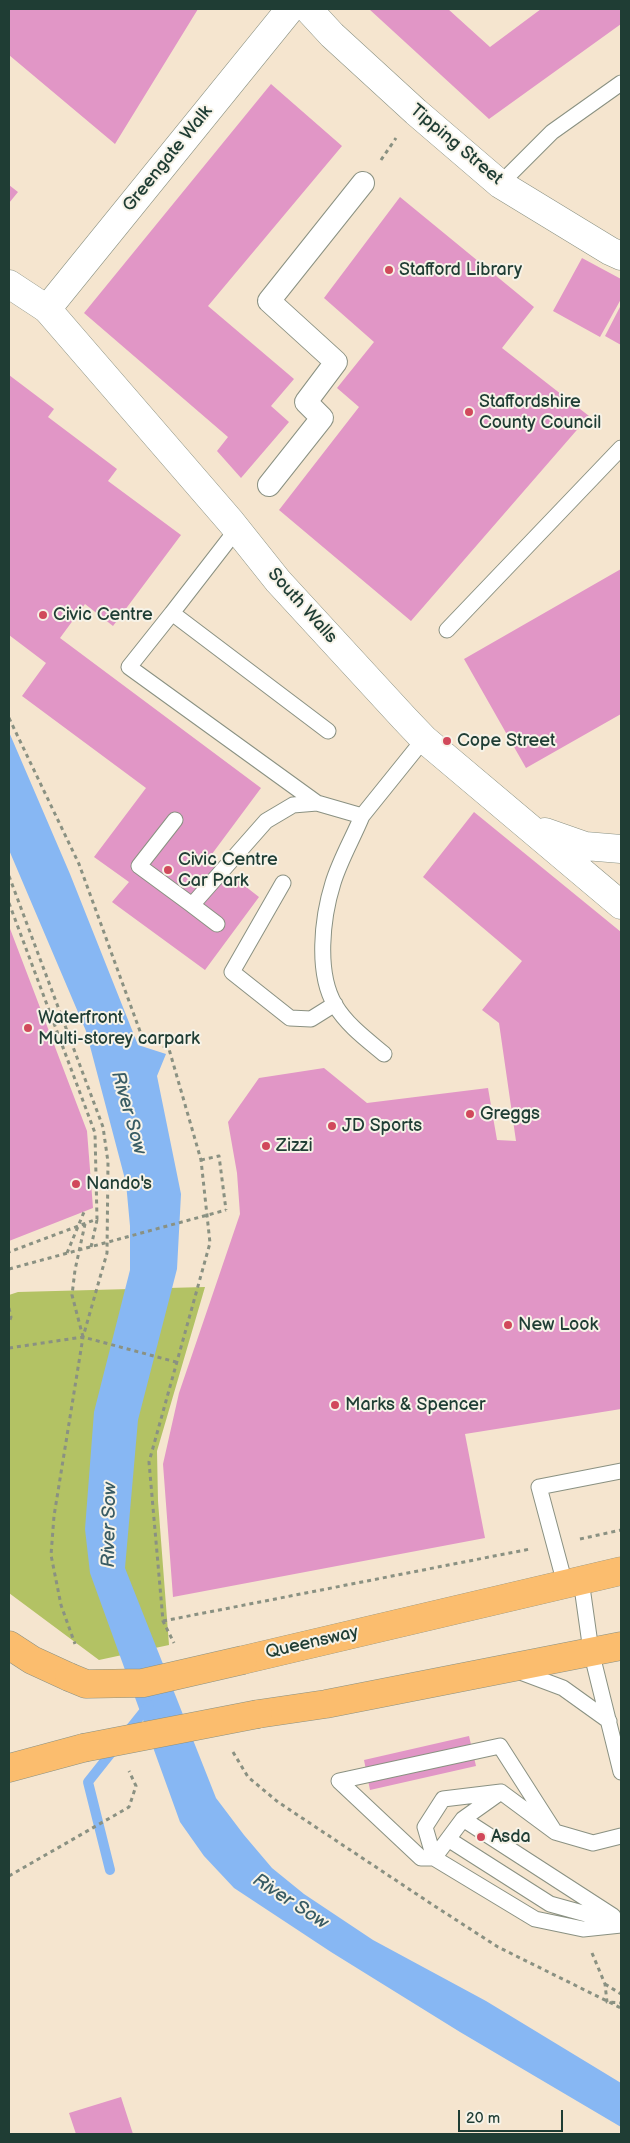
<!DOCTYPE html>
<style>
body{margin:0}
#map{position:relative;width:630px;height:2143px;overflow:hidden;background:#f5e5cf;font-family:"Balsamiq Sans",sans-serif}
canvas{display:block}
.frame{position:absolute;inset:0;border:10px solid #1f3d34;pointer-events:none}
.scale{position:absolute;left:458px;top:2110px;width:105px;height:22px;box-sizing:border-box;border:2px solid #1f3d34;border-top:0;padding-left:6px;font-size:15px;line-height:18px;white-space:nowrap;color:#1f3d34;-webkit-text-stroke:4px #f7f3e8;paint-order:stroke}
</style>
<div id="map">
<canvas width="630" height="2143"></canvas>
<div class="frame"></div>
<div class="scale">20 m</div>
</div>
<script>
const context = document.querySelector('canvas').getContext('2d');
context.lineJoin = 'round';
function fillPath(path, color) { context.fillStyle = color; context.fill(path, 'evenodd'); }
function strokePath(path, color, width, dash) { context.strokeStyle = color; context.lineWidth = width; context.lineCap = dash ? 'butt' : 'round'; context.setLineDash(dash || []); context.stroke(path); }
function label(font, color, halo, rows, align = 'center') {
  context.font = font + ' "Balsamiq Sans",sans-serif'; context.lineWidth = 4; context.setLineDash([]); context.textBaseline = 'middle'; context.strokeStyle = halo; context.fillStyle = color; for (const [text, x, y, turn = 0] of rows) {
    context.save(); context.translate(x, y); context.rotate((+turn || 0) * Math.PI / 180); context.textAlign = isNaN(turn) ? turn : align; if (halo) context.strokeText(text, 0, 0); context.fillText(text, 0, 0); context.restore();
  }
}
fillPath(new Path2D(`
 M205,1287L157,1451L158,1501L169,1645L99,1660L9,1593V1295L18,1292Z`), '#b3c264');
fillPath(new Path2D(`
 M9,732L70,874L138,1045L166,1054L157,1076L181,1194L177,1269L138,1420L125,1568L216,1798L244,1835L272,1868L304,1894L373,1940L486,2001L621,2083V2127L460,2032L331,1952L234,1888L204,1856L180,1822L90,1573L85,1529L94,1412L130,1270V1226L126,1183L86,1031L9,850Z`), '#87b7f3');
strokePath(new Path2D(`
 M125,1735L149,1705
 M110,1870L88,1782L115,1748`), '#87b7f3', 10);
fillPath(new Path2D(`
 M9,9H198L115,144L9,55Z
 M369,9H448L490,47L541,9H621V24L489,119Z
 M271,84L342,146L208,306L294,379L271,406L289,422L241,478L217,451L228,437L84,313Z
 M9,185L18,192L9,203Z
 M400,197L534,307L502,348L589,416L411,621L279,510L359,407L337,388L374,342L324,298Z
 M582,258L621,279V299L600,337L553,311Z
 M621,305V345L605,336Z
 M9,375L54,409L48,417L117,469L108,481L181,535L113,626L85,604L60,638L261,788L209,858L259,897L205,970L112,902L129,882L94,857L146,788L22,696L46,663L9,635Z
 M621,569V714L526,768L464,659Z
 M474,812L621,932V1409L465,1434L485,1538L173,1597L163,1464L179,1393L240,1214L237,1173L228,1122L259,1078L324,1068L367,1103L488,1088L497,1140L516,1141L499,1023L482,1010L522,961L423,877Z
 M9,926L87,1131L93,1208L9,1241Z
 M469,1736L476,1766L370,1790L364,1760Z
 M121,2097L133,2134H76L69,2113Z`), '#e196c6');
const service = new Path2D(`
 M500,184L552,132L621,83
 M237,529L172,613L328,731
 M172,613L129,667L317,803L362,816L424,739
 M447,630L621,448
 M362,816C353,838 340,860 333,883C322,918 316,973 335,1005C347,1025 366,1039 384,1054
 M175,820L139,866L192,905L266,821L293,805L317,803
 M283,883L232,972L290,1018L311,1019L335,1004
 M192,905L217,924
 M581,1580L591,1651L621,1772
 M565,1584L539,1487L621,1471
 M515,1670L563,1688L609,1721
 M501,1792L463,1819L434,1858H421L339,1781L500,1746L555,1832
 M463,1819L613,1916
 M621,1836L593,1843L555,1832L501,1792L443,1799L425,1827L434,1858L535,1919L583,1929L621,1925
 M448,1839L550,1904L615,1922`);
const pedestrian = new Path2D(`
 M269,485L322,418L306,402L336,362L269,301L363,183`);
const minor = new Path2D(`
 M308,9L332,35L416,112L500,184L610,251L621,256
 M47,309L290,9`);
const tertiary = new Path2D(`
 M9,284L47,309L231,522L278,581L404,718L424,739L621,905
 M545,832L585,846L621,849`);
const trunk = new Path2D(`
 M9,1645L32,1660L69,1677
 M243,1660L621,1571
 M258,1714L326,1704L621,1646
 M9,1768L83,1748`);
strokePath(service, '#8a9182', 17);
strokePath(pedestrian, '#8a9182', 24);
strokePath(minor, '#8a9182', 29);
strokePath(tertiary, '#8a9182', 29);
strokePath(trunk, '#8a9182', 29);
strokePath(new Path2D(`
 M381,160L396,138
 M9,718L79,864L141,1034L169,1049L201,1160L210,1243L149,1462L163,1621L174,1643
 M9,876L103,1127L108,1162L107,1253L83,1337L54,1516L51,1555L61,1605L75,1644
 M9,903L95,1133L97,1219L9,1252
 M201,1160L219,1156L226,1210
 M91,1247L97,1220
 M9,1308L11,1317L9,1322
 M83,1337L72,1295L75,1270L85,1224
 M9,1348L83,1337L176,1362
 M580,1539L621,1530
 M163,1621L530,1549
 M233,1752L248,1777L278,1802L433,1905L498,1947L621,2008
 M9,1876L129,1807L136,1786L129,1771
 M592,1953L605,1984L607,2002L621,2003
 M605,1984L621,1994`), '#8a9182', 3, [4, 4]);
strokePath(service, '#fff', 15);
strokePath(pedestrian, '#fff', 22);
strokePath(minor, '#fff', 28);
strokePath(tertiary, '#fff', 28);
strokePath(trunk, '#fbbd6e', 28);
const trunkBridge = new Path2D(`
 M69,1677L86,1684L143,1683L243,1660
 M83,1748L258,1714`);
strokePath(trunkBridge, '#8a9182', 29, []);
strokePath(new Path2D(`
 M67,1253L84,1212
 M9,1269L226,1210`), '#8a9182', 3, [4, 4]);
strokePath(trunkBridge, '#fbbd6e', 28);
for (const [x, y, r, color] of [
 [389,270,5,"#d1495b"],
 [469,412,5,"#d1495b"],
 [43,615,5,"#d1495b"],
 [447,741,5,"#d1495b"],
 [168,870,5,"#d1495b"],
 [28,1028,5,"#d1495b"],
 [470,1114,5,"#d1495b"],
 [332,1126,5,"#d1495b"],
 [266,1146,5,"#d1495b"],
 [76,1184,5,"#d1495b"],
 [508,1325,5,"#d1495b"],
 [335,1405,5,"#d1495b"],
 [481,1837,5,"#d1495b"]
]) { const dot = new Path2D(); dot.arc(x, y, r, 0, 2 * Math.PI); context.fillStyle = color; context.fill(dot); strokePath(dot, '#f7f3e8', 2); }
label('18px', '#1f3d34', '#f7f3e8', [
 ["Tipping Street",456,145,40],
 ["Greengate Walk",168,159,-51],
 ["South Walls",302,606,48],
 ["Queensway",312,1643,-13]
]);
label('18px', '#1f3d34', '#f7f3e8', [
 ["Stafford Library",399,270],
 ["Staffordshire",479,402],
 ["County Council",479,423],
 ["Civic Centre",53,615],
 ["Cope Street",457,741],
 ["Civic Centre",178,860],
 ["Car Park",178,881],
 ["Waterfront",38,1018],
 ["Multi-storey carpark",38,1039],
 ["Greggs",480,1114],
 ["JD Sports",342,1126],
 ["Zizzi",276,1146],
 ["Nando's",86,1184],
 ["New Look",518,1325],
 ["Marks & Spencer",345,1405],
 ["Asda",491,1837]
], 'left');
label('italic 19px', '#395c64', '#f7f3e8', [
 ["River Sow",128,1113,74],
 ["River Sow",110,1525,-89],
 ["River Sow",290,1902,33]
]);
</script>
